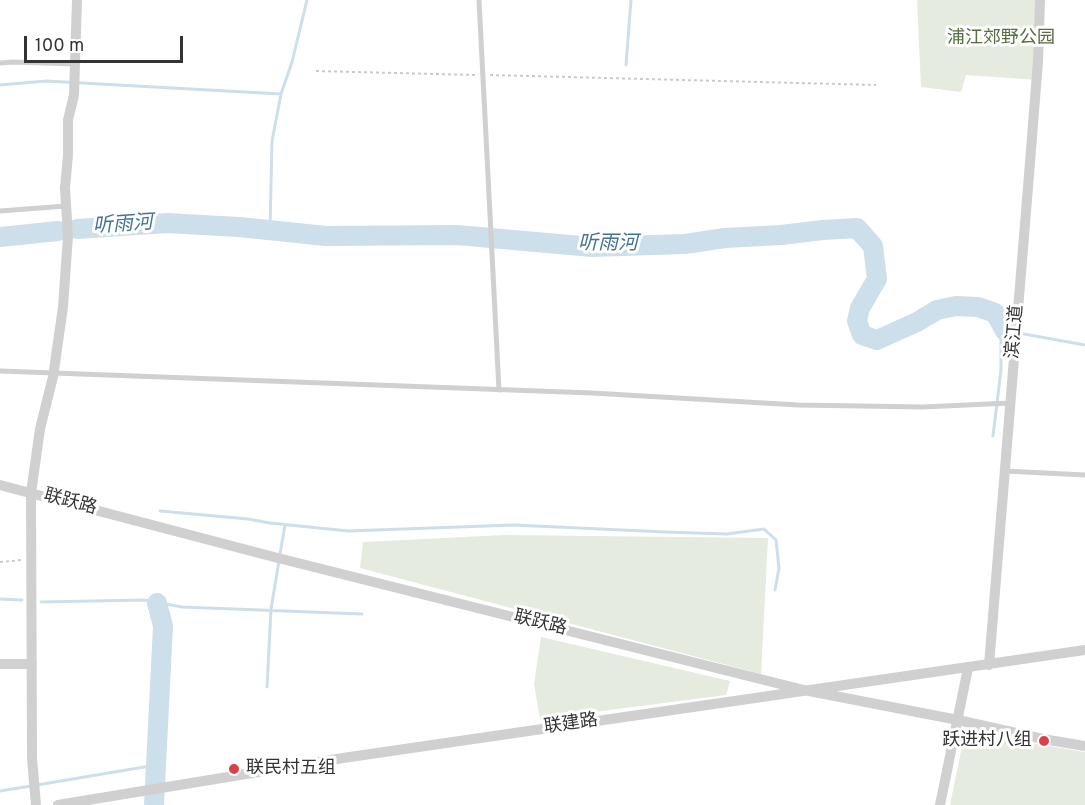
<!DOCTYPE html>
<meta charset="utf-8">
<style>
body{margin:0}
#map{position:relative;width:1085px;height:805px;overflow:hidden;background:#fff;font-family:Overpass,sans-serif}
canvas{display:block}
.scale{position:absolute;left:24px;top:36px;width:159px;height:27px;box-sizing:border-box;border:3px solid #333;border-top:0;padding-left:8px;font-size:18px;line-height:21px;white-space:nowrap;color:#333;-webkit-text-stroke:4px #fff;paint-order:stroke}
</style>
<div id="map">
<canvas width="1085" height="805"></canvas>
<div class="scale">100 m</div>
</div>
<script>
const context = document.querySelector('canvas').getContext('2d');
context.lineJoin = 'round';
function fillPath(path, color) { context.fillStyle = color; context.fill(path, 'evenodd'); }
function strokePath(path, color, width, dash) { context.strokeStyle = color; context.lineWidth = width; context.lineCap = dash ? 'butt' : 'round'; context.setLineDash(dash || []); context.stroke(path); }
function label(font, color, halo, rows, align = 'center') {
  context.font = font + ' Overpass,"Noto Sans SC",sans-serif'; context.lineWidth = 6; context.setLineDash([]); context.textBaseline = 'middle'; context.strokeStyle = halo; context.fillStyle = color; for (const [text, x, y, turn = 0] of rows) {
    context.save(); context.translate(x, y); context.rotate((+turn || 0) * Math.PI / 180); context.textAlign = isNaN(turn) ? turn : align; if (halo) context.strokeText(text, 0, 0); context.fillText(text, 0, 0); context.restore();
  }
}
fillPath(new Path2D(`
 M917,0H1040L1037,80L966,75L961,92L921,87Z
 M504,535L768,538L761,674L360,568L363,542Z
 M541,637L730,681L726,695L540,719L534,684Z
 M965,732L1085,752V805H950Z`), '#e5ebdf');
strokePath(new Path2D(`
 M626,65L631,0
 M0,85L46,81L281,94
 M270,230L272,141L281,94L292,62L307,0
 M1024,334L1085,345
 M993,436L1001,370V324
 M160,511L248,519L270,523L348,531L514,525L665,532L727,534L764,529L776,540L779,568L775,590
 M280,554L285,525
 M0,599L22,600
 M41,602L144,600L182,607L362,614
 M267,687L271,609L279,561
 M37,785L156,765
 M0,791L31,786`), '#cddfea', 3);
strokePath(new Path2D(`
 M77,229L167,223L239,227L326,236L457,235L592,247L685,244L725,238L781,235L823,230L857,228L873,246L877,279L860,308L857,321L862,335L877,340L917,322L937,310L956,306L978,307L995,313L1005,331H1007
 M0,237L58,231
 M154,805L163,626L157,603`), '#cddfea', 20);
strokePath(new Path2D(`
 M316,71L475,75
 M490,75L876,85
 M0,562L22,560`), '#cacaca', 2, [3, 3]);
strokePath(new Path2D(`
 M479,0L499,390
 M0,63L13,62L76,64
 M0,211L66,206
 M0,371L592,393L798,405L923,407L1010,403
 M1005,471L1085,475`), '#d0d0d0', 5);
strokePath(new Path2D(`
 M0,485L274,557L804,690L958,720L1043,739L1085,746
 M0,664H32
 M989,665L1029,175L1038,61L1040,0
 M36,805L32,758L31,493L40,429L53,377L63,307L68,236L65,188L68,155V120L74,95L77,0
 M58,805L343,758L1085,650
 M940,805L968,668`), '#d0d0d0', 10);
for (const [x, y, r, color] of [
 [1044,741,6,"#de404a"],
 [234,769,6,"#de404a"]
]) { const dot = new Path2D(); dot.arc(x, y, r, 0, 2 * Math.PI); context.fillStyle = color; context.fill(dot); strokePath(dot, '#fff', 2); }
label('18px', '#556d41', '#fff', [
 ["浦江郊野公园",1001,39]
]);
label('18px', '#333', '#fff', [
 ["滨江道",1016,332,-85],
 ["联跃路",70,503,15],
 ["联跃路",540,624,14],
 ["联建路",571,725,-8]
]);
label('18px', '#333', '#fff', [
 ["跃进村八组",1032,741],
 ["联民村五组",246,769,"left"]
], 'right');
label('italic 20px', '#437393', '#fff', [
 ["听雨河",123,226,-4],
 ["听雨河",608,245]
]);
</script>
